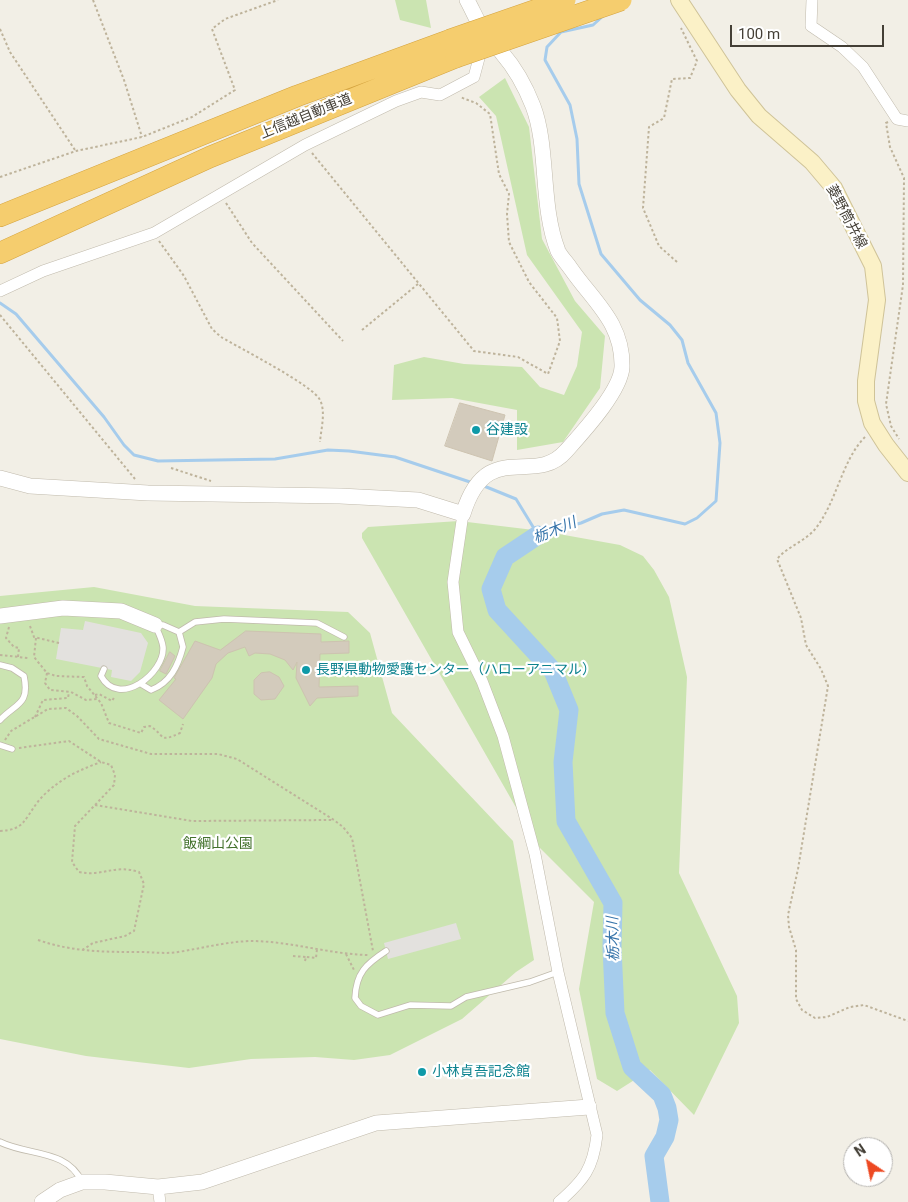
<!DOCTYPE html>
<meta charset="utf-8">
<style>
body{margin:0}
#map{position:relative;width:908px;height:1202px;overflow:hidden;background:#f2efe6;font-family:Roboto,sans-serif}
canvas{display:block}
.north{position:absolute;left:843px;top:1137px;width:50px;height:50px;box-sizing:border-box;background:#fff;border:1px solid #b4b2af;border-radius:50%;rotate:326deg;font-size:14px;font-weight:700;line-height:20px;text-align:center;color:#443f36}
.north::after{content:'';display:block;margin:auto;width:18px;height:22px;background:#ed4922;clip-path:polygon(50% 0,100% 100%,50% 72%,0 100%)}
.scale{position:absolute;left:730px;top:25px;width:154px;height:22px;box-sizing:border-box;border:2px solid #443f36;border-top:0;padding-left:6px;font-size:15px;line-height:18px;white-space:nowrap;color:#443f36;-webkit-text-stroke:4px #fff;paint-order:stroke}
</style>
<div id="map">
<canvas width="908" height="1202"></canvas>
<div class="north">N</div>
<div class="scale">100 m</div>
</div>
<script>
const context = document.querySelector('canvas').getContext('2d');
context.lineJoin = 'round';
function fillPath(path, color) { context.fillStyle = color; context.fill(path, 'evenodd'); }
function strokePath(path, color, width, dash) { context.strokeStyle = color; context.lineWidth = width; context.lineCap = dash ? 'butt' : 'round'; context.setLineDash(dash || []); context.stroke(path); }
function label(font, color, halo, rows, align = 'center') {
  context.font = font + ' Roboto,"Noto Sans JP",sans-serif'; context.lineWidth = 4.5; context.setLineDash([]); context.textBaseline = 'middle'; context.strokeStyle = halo; context.fillStyle = color; for (const [text, x, y, turn = 0] of rows) {
    context.save(); context.translate(x, y); context.rotate((+turn || 0) * Math.PI / 180); context.textAlign = isNaN(turn) ? turn : align; if (halo) context.strokeText(text, 0, 0); context.fillText(text, 0, 0); context.restore();
  }
}
fillPath(new Path2D(`
 M395,0H426L431,28L400,20Z
 M505,78L529,127L542,239L575,301L605,336L600,388L563,442L517,450V410L452,398L392,400L394,365L424,357L464,364L522,367L540,387L564,395L577,366L582,332L527,255L496,116L479,97Z
 M459,521L542,531L620,545L643,556L654,570L669,597L687,677L679,873L737,996L739,1023L694,1115L650,1070L617,1091L597,1079L579,989L594,902L538,846L362,538V533L368,527Z
 M94,587L195,606L348,612L370,633L392,713L513,841L534,960L516,972L462,1019L390,1055L354,1060L315,1057L251,1059L189,1068L86,1056L0,1039V596Z`), '#cbe4b1');
fillPath(new Path2D(`
 M85,621L141,633L148,643L140,672L131,681L111,677L112,670L56,659L61,628L83,630Z
 M456,923L461,939L388,959L384,943Z`), '#e3e1de');
strokePath(new Path2D(`
 M0,303L16,314L104,417L124,445L134,455L158,461L275,459L328,450L349,451L395,457L473,483
 M484,486L516,499L538,535L581,523L602,514L624,510L685,524L697,518L716,501L720,443L716,413L688,363L682,340L670,325L640,300L601,254L579,184L577,139L570,105L545,60L547,47L561,32L593,25L603,16`), '#a6ccec', 3);
strokePath(new Path2D(`
 M538,535L505,557L491,589L497,610L553,671L569,710L563,762L566,821L613,903L612,948L615,1013L632,1067L662,1095L667,1108L669,1120L665,1137L654,1156L660,1202`), '#a6ccec', 19);
const building = new Path2D(`
 M460,403L505,415L492,461L445,446Z
 M246,631L321,634V642L349,641V653L320,654L319,687L358,686V696L317,698L310,706L296,678L297,662L293,670L285,660L270,654L255,653L249,656L245,647L228,653L216,664L212,678L183,719L159,700L176,679L174,678L195,641L220,650Z
 M170,652L175,656L166,674L160,671Z
 M270,672L279,677L284,686L275,699L261,700L254,694V680L261,673Z`);
fillPath(building, '#d3cbbc');
strokePath(building, '#cdc3b0', 1);
const service = new Path2D(`
 M0,665L12,668L24,676C30,705 16,703 0,720
 M104,669L101,676C119,709 165,673 163,647C162,639 158,632 155,625H163L179,632L195,622L224,619L317,623L344,637
 M141,684L151,690C170,683 178,666 183,647L179,632
 M0,745L12,749
 M386,951C366,964 356,973 355,998L361,1006L378,1015L410,1005L451,1006L466,997L530,982L558,972
 M0,1142C28,1156 67,1149 82,1182`);
const minor = new Path2D(`
 M812,0L811,26L842,47L863,67L897,119L908,121
 M0,291L43,271L154,233L305,145L396,101L421,92L440,95L474,77L482,47
 M463,514L453,582L458,632L482,681L503,736L535,854L558,972L597,1135C593,1169 584,1180 559,1202
 M158,1187L160,1202`);
const tertiary = new Path2D(`
 M0,478L30,486L148,493L340,496L418,500L463,514C487,436 534,488 566,451C582,433 621,391 622,367C623,323 594,302 571,269C567,263 561,257 558,251C540,205 549,148 533,106C526,88 515,68 502,53C497,46 489,41 485,34C478,23 473,11 467,0
 M0,616L63,608L121,611L155,625
 M42,1202L60,1190L82,1182H105L158,1187L202,1182L376,1123L589,1107`);
const secondary = new Path2D(`
 M679,0L738,90L759,116L812,162L834,188L873,266L877,300L866,381V401L872,423L886,445L908,473`);
const motorway = new Path2D(`
 M0,216L297,96L450,40
 M0,253L210,157L456,57`);
strokePath(service, '#c0baac', 7);
strokePath(minor, '#c0baac', 12);
strokePath(tertiary, '#c0baac', 16);
strokePath(secondary, '#cfc398', 18);
strokePath(motorway, '#d4a33f', 22);
strokePath(new Path2D(`
 M93,0L124,80L142,137
 M0,29L10,52L75,150
 M888,122L886,123L890,147L904,178L903,285L886,404L891,426L899,439
 M312,153L474,351L518,357L548,374L560,341L557,318L529,282L509,242L507,214L509,194L499,174L490,114L476,103L460,97
 M0,177L76,151L142,137L192,117L235,90L212,29L225,19L278,0
 M226,203L252,243L343,341
 M159,241L184,276L212,329L221,337C238,347 314,386 320,400C326,412 321,429 320,442
 M677,262L659,246L643,208L649,127L664,118L672,79L690,78L697,61L681,28
 M0,315L135,479
 M362,330L418,284
 M865,437C842,460 837,501 816,528C806,541 788,546 777,559L801,618L806,645L821,669L828,686L798,869L788,915L789,927L796,950V999L802,1010L815,1018L827,1017L850,1007L864,1005L908,1021
 M171,468L211,481
 M30,626L34,637L59,643
 M9,627L6,638L14,647L19,648L18,657
 M36,638L34,657L47,673L56,676L84,677L87,686L101,703L109,723L141,733L144,727L150,726C166,736 158,743 180,733L183,724
 M0,655L28,658
 M47,673L45,683L50,690L71,692L86,700L97,699
 M95,695L99,694L112,701L115,696
 M35,717L43,700L68,698L69,692
 M5,740L11,731L48,709L66,708L77,716L99,739L151,754H218L237,759L334,820L343,827L352,838L373,951
 M19,748L69,741L101,762L111,765L115,775L114,785L75,826L72,862L79,872C102,877 114,864 139,872L144,884L134,931L125,936L93,943L81,951
 M95,805L192,821L332,820
 M0,831C24,830 24,820 37,803C42,796 50,789 57,784C70,774 85,768 101,762
 M38,940C73,952 104,952 140,952C153,952 166,954 178,952C203,948 225,942 250,941C290,941 328,954 368,955
 M346,954L354,970
 M293,956L306,957
 M305,961L306,957L316,958L317,949`), '#beb39b', 2, [2.5, 2.5]);
strokePath(service, '#fff', 5.5);
strokePath(minor, '#fff', 11);
strokePath(tertiary, '#fff', 15);
strokePath(secondary, '#fbf1c7', 16);
strokePath(motorway, '#f5cd6e', 21);
const motorwayBridge = new Path2D(`
 M450,40L565,0
 M456,57L621,0`);
strokePath(motorwayBridge, '#d4a33f', 22, []);
strokePath(motorwayBridge, '#f5cd6e', 21);
for (const [x, y, r, color] of [
 [476,430,5,"#0f9aa8"],
 [306,670,5,"#0f9aa8"],
 [422,1072,5,"#0f9aa8"]
]) { const dot = new Path2D(); dot.arc(x, y, r, 0, 2 * Math.PI); context.fillStyle = color; context.fill(dot); strokePath(dot, '#fff', 2); }
label('14px', '#443f36', '#fff', [
 ["上信越自動車道",306,117,-22],
 ["菱野筒井線",846,217,62]
]);
label('14px', '#0d838f', '#fff', [
 ["谷建設",486,430],
 ["長野県動物愛護センター（ハローアニマル）",316,670],
 ["小林貞吾記念館",432,1072]
], 'left');
label('14px', '#44722d', '#fff', [
 ["飯綱山公園",218,844]
]);
label('italic 15px', '#3674aa', '#fff', [
 ["栃木川",555,531,-22],
 ["栃木川",614,939,-91]
]);
</script>
